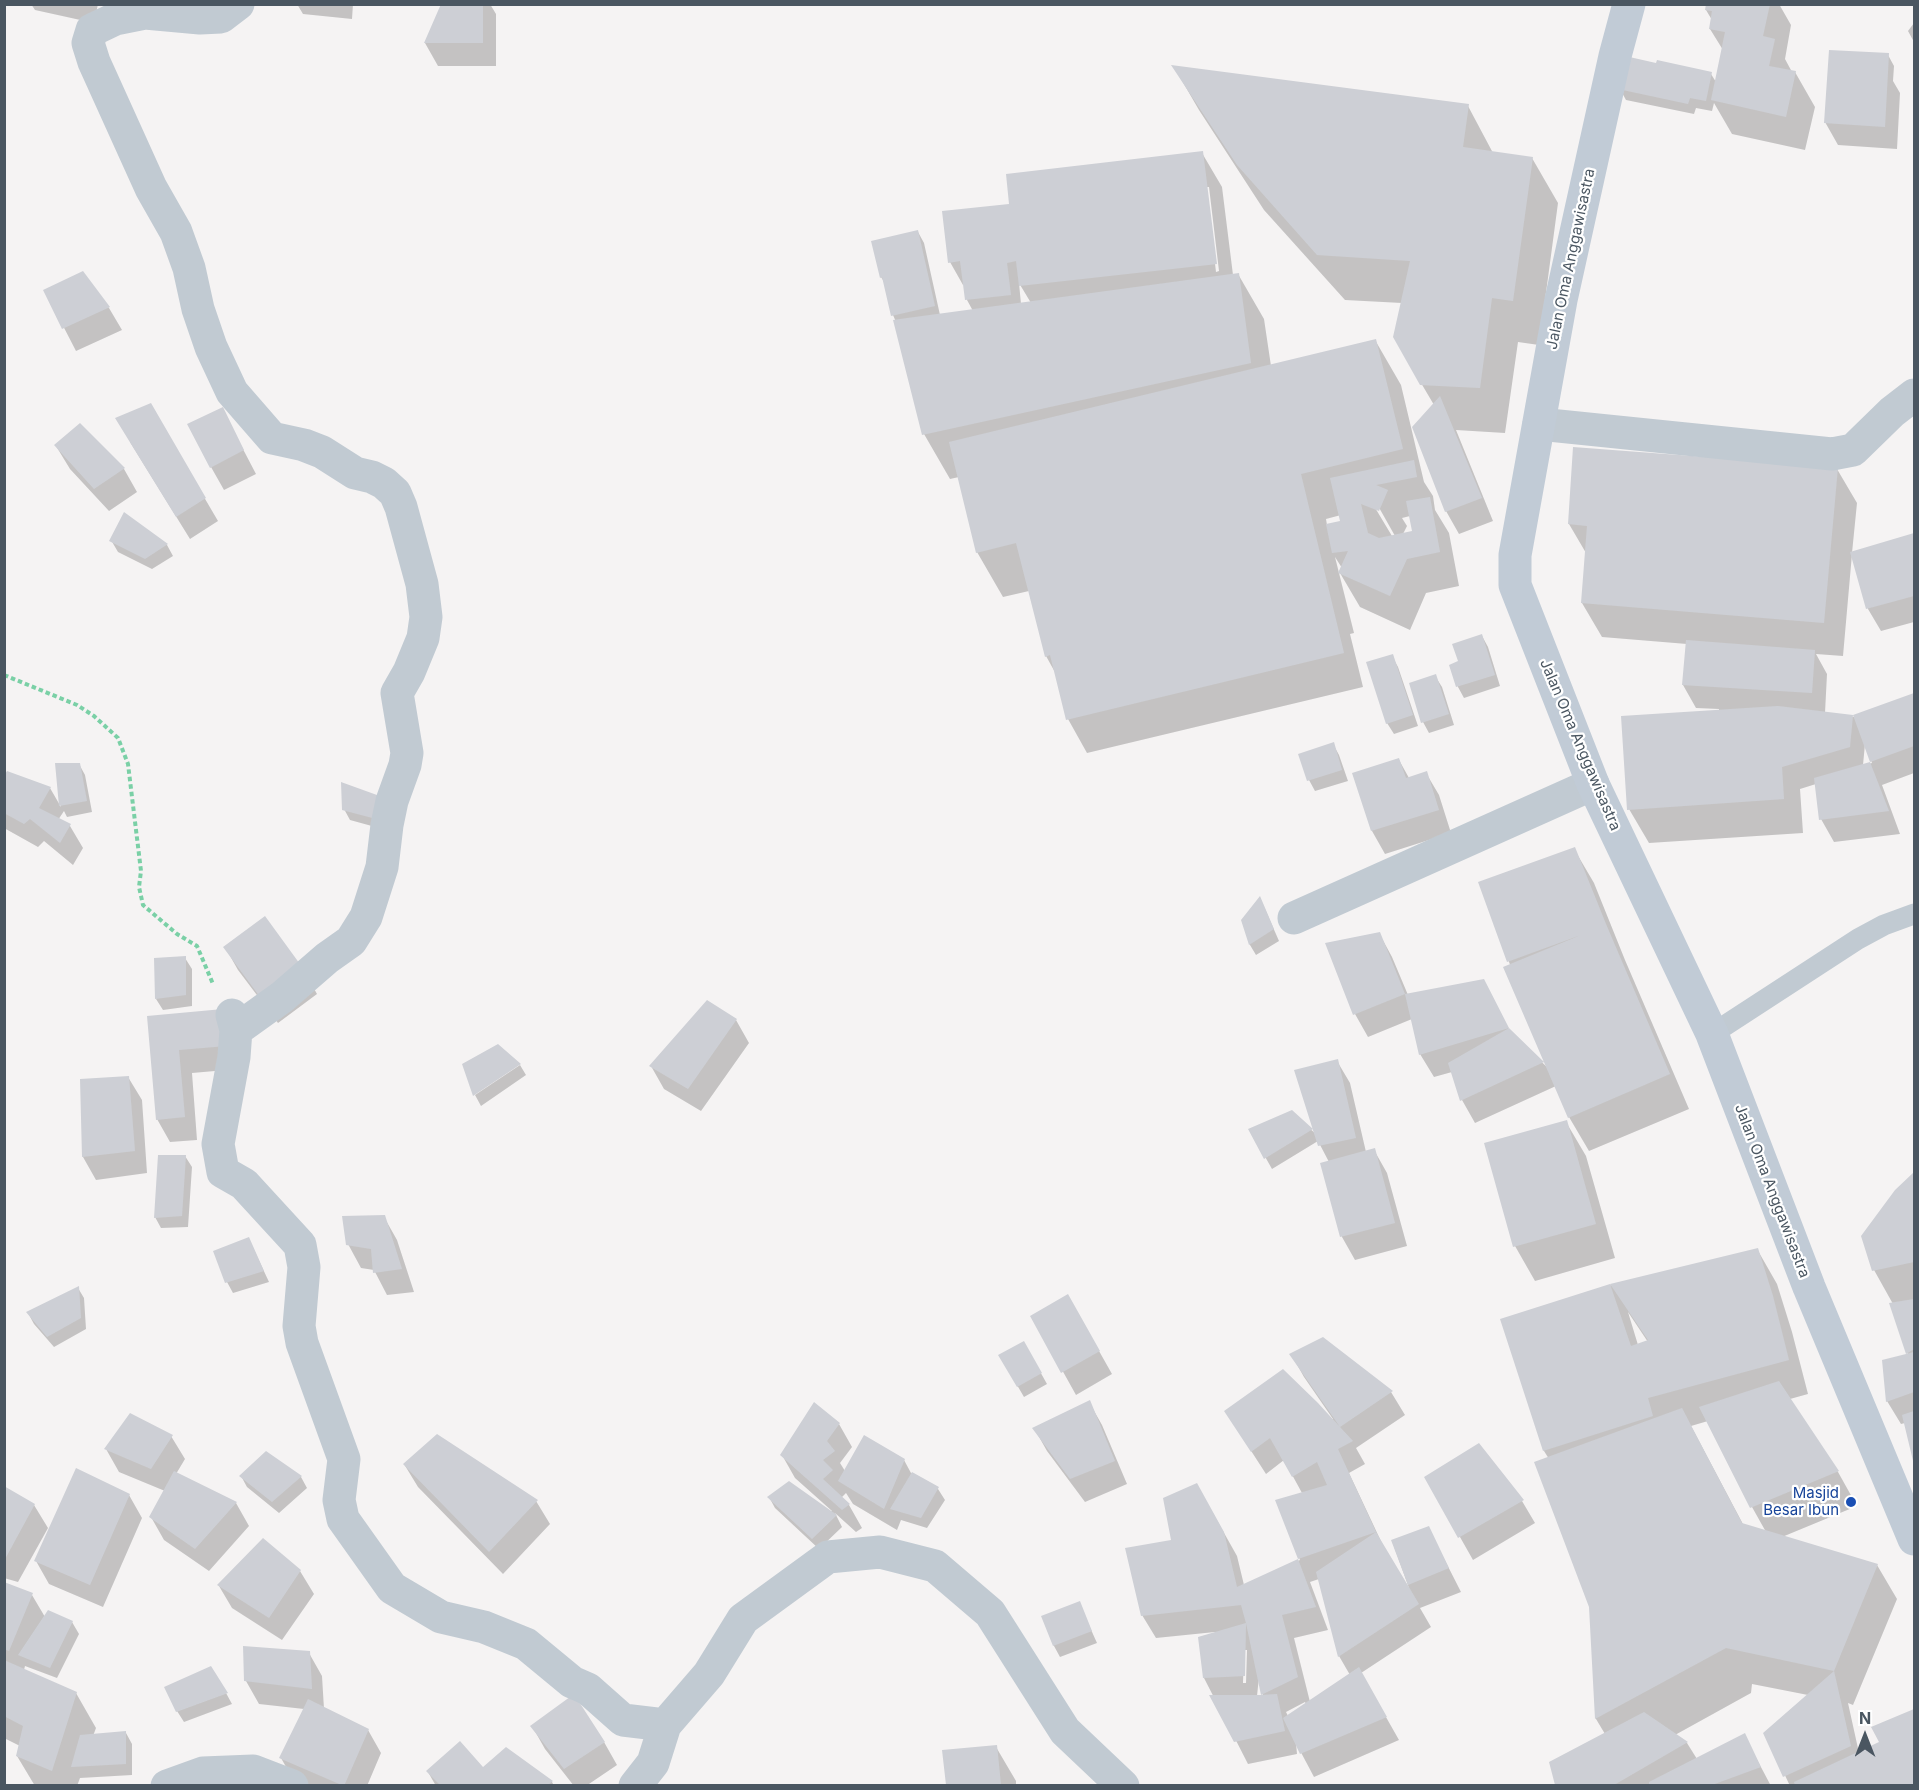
<!DOCTYPE html>
<style>
body{margin:0}
#map{position:relative;width:1919px;height:1790px;overflow:hidden;background:#f5f3f3;font-family:Inter,sans-serif}
canvas{display:block}
.frame{position:absolute;inset:0;border:6px solid #4a5661;pointer-events:none}
.north{position:absolute;left:1835px;top:1706px;width:60px;height:60px;-webkit-text-stroke:4px #fff;paint-order:stroke;rotate:0deg;font-size:16px;font-weight:700;line-height:24px;text-align:center;color:#4a5661}
.north::after{content:'';display:block;margin:auto;width:21px;height:27px;background:#4a5661;clip-path:polygon(50% 0,100% 100%,50% 72%,0 100%)}
</style>
<div id="map">
<canvas width="1919" height="1790"></canvas>
<div class="frame"></div>
<div class="north">N</div>
</div>
<script>
const context = document.querySelector('canvas').getContext('2d');
context.lineJoin = 'round';
function fillPath(path, color) { context.fillStyle = color; context.fill(path, 'evenodd'); }
function strokePath(path, color, width, dash) { context.strokeStyle = color; context.lineWidth = width; context.lineCap = dash ? 'butt' : 'round'; context.setLineDash(dash || []); context.stroke(path); }
function label(font, color, halo, rows, align = 'center') {
  context.font = font + ' Inter,sans-serif'; context.lineWidth = 4.5; context.setLineDash([]); context.textBaseline = 'middle'; context.strokeStyle = halo; context.fillStyle = color; for (const [text, x, y, turn = 0] of rows) {
    context.save(); context.translate(x, y); context.rotate((+turn || 0) * Math.PI / 180); context.textAlign = isNaN(turn) ? turn : align; if (halo) context.strokeText(text, 0, 0); context.fillText(text, 0, 0); context.restore();
  }
}
fillPath(new Path2D(`
 M31,4H98L94,23L35,10Z
 M297,4H353L352,19L303,14Z
 M442,4H490L496,14V66H438L425,43Z
 M1707,4H1779L1791,25L1785,59L1792,72H1795L1815,107L1805,150L1732,134L1714,103L1712,111L1696,108L1694,114L1626,100L1620,89L1711,74L1716,82L1723,50L1710,29L1712,20L1706,10Z
 M1914,23V42L1908,31Z
 M1888,55L1894,66L1893,81L1900,93L1897,149L1838,145L1825,122Z
 M1174,67L1468,106L1493,153L1532,158L1558,203L1539,345L1518,342L1505,433L1456,430L1493,521L1459,534L1446,511L1434,405L1394,337L1402,303L1345,300L1264,210L1199,110Z
 M1202,153L1222,187L1233,275L1238,274L1264,319L1271,366L1375,340L1401,385L1424,482L1433,496L1435,510L1449,533L1459,586L1426,593L1410,630L1360,607L1340,573L1342,568L1335,557L1354,633L1350,634L1363,687L1087,753L1068,719L1056,674L1046,656L1029,591L1003,597L977,552L959,477L950,479L924,434L896,322L893,315L886,285L881,277L918,232L924,243L940,315L973,311L967,300L965,285H963L950,262L1008,205ZM1206,187H1209L1219,271L1216,272ZM1019,283L1031,303L1021,304ZM1377,504L1395,536H1392L1374,506ZM1341,515L1342,522L1327,525L1326,519ZM1410,516L1413,532L1403,534L1407,526L1402,518Z
 M82,273L109,308L122,330L76,351L45,291Z
 M150,405L218,521L190,539L130,442Z
 M222,409L256,474L224,490L211,467Z
 M80,425L124,469L137,492L109,511L70,469L56,446Z
 M1837,469L1857,503L1852,553L1914,535V622L1881,631L1868,609L1852,554L1843,656L1816,654L1827,674L1825,713L1853,717L1914,694V773L1882,785L1900,834L1834,842L1821,819L1816,784L1800,789L1803,833L1649,843L1629,809L1719,711V709L1696,708L1683,685L1687,644L1602,637L1582,603L1586,553L1569,524ZM1865,744L1872,763L1863,765Z
 M125,514L167,545L173,556L152,569L118,552L111,540Z
 M1482,636L1488,647L1500,686L1464,698L1458,687L1451,666L1460,662Z
 M1392,656L1398,667L1418,726L1394,734L1387,723Z
 M1435,676L1442,687L1454,725L1429,733L1423,722Z
 M1333,744L1339,755L1348,781L1315,791L1309,780Z
 M1399,760L1409,778L1426,773L1439,795L1451,833L1385,854L1372,831L1354,774Z
 M57,764H79L85,775L92,812L67,817L64,811L58,820L70,826L83,848L73,865L44,841L38,847L4,828V779L50,788L61,807Z
 M342,784L390,831L350,820L344,809Z
 M1574,849L1594,883L1625,960L1689,1109L1589,1151L1569,1117L1556,1086L1475,1123L1462,1100L1452,1072L1434,1077L1420,1054L1412,1019L1368,1037L1355,1014L1379,933L1392,957L1408,995L1483,980L1511,1033L1548,1068L1480,883Z
 M1265,909L1279,941L1256,955L1250,945L1242,921Z
 M225,947L304,971L317,994L278,1023L238,970Z
 M185,958L192,969V1006L163,1010L156,999Z
 M223,1011L238,1069L192,1073L197,1140L170,1142L157,1119L148,1017Z
 M736,1020L749,1043L701,1111L664,1089L651,1066Z
 M1337,1061L1350,1083L1366,1152L1374,1150L1387,1173L1407,1246L1355,1260L1342,1237L1322,1164L1329,1162L1318,1141L1272,1169L1250,1130L1291,1112L1316,1134Z
 M520,1065L526,1075L481,1106L475,1095Z
 M128,1077L142,1100L147,1173L96,1180L83,1157L82,1081Z
 M1566,1122L1586,1156L1615,1258L1535,1281L1515,1246Z
 M185,1156L192,1167L188,1227L161,1228L155,1217Z
 M1914,1174V1462L1905,1423L1901,1424L1887,1401L1908,1355L1891,1305L1893,1304L1874,1270L1897,1191Z
 M384,1217L397,1240L414,1292L387,1295L374,1270L361,1268L348,1244Z
 M249,1239L269,1282L233,1293L227,1282Z
 M1757,1249L1777,1284L1792,1332L1808,1394L1790,1399L1838,1472L1857,1506L1782,1537L1877,1565L1897,1599L1853,1705L1848,1703L1859,1753L1881,1743L1873,1728L1914,1711V1786H1790L1765,1733L1808,1695L1752,1684L1751,1693L1675,1735L1687,1743L1697,1759L1744,1735L1771,1786H1557L1550,1763L1605,1734L1596,1719L1590,1607L1549,1459L1544,1451L1502,1320L1611,1285ZM1628,1312L1648,1342L1638,1345ZM1708,1421L1752,1507L1766,1532L1744,1526L1691,1426Z
 M78,1288L84,1298L86,1329L54,1347L34,1324L28,1313Z
 M1068,1296L1112,1374L1076,1395L1032,1316Z
 M1024,1343L1047,1384L1024,1397L1000,1356Z
 M1291,1354L1391,1392L1405,1415L1356,1448L1365,1464L1349,1473L1387,1554L1409,1588L1392,1541L1428,1527L1461,1592L1420,1608L1431,1627L1361,1673L1399,1740L1314,1777L1296,1743L1297,1754L1248,1764L1204,1678L1215,1632L1156,1638L1142,1615L1172,1542L1210,1508L1237,1556L1244,1585L1300,1560L1277,1501L1302,1493L1284,1460L1266,1474L1226,1412L1333,1419L1304,1377ZM1319,1579L1339,1656L1350,1675L1310,1702L1294,1638L1328,1630L1310,1582ZM1244,1650H1247L1246,1683H1243ZM1259,1677L1263,1696H1257ZM1305,1702L1306,1704L1288,1716L1286,1712Z
 M1089,1402L1102,1425L1127,1484L1085,1502L1047,1451L1034,1428Z
 M839,1424L852,1447L840,1463L845,1471L904,1460L911,1473L938,1489L945,1500L927,1528L901,1520L897,1530L853,1504L846,1493L841,1498L849,1505L862,1528L856,1532L835,1513L842,1527L819,1549L775,1508L769,1497L830,1512L832,1511L795,1478L782,1455Z
 M171,1436L185,1459L176,1474L236,1503L249,1526L209,1571L164,1540L151,1517L165,1491L119,1472L106,1449Z
 M266,1453L301,1477L307,1488L279,1513L247,1487L241,1476Z
 M404,1464L536,1501L550,1524L503,1574L418,1487Z
 M1426,1477L1522,1501L1535,1523L1473,1560Z
 M4,1488L34,1505L48,1528L18,1582L4,1578Z
 M129,1495L142,1518L103,1607L49,1584L36,1561Z
 M264,1540L300,1571L314,1594L282,1640L232,1608L219,1586Z
 M4,1583L32,1595L45,1617L49,1612L72,1622L79,1634L57,1678L25,1666L24,1670L76,1693L96,1728L93,1736L126,1733L132,1744V1775L80,1778L77,1786H35L17,1756L20,1746L4,1738Z
 M1079,1603L1097,1643L1060,1657L1054,1646L1043,1617Z
 M309,1653L322,1676L324,1709L368,1730L381,1753L367,1786H305L294,1781L281,1758L304,1709L259,1704L246,1681Z
 M226,1693L232,1704L184,1722L177,1711Z
 M532,1726L604,1742L617,1765L586,1786H574L545,1749Z
 M996,1747L1016,1781V1786H947L944,1752Z
 M506,1749L552,1782L554,1786H436L428,1772L483,1769Z`), '#0003');
fillPath(new Path2D(`
 M441,4H483V43H424Z
 M1706,4H1770L1763,36L1775,39L1769,66L1796,71L1786,117L1711,100L1725,32L1709,29L1712,11L1705,10Z
 M1829,50L1889,53L1885,127L1824,123Z
 M1625,56L1656,63L1657,60L1712,72L1706,101L1690,98L1688,104L1618,89Z
 M1171,65L1469,104L1463,147L1533,157L1513,301L1492,298L1480,388L1420,385L1393,337L1410,261L1317,255L1237,165Z
 M1203,151L1217,264L1019,286L1016,261L1007,263L1011,295L965,300L960,261L948,263L942,211L1009,204L1006,174Z
 M918,230L935,306L891,316L882,277L880,278L871,241Z
 M83,271L110,307L62,329L43,290Z
 M1239,273L1251,363L922,435L893,320Z
 M1376,339L1403,449L1301,474L1344,653L1066,720L1050,655L1045,657L1016,543L976,553L949,442Z
 M1440,396L1482,498L1445,512L1412,427Z
 M151,403L206,498L176,517L115,418Z
 M223,407L244,450L210,468L187,424Z
 M80,423L125,468L94,489L54,445Z
 M1573,447L1838,467L1824,623L1581,603L1587,526L1568,524Z
 M1414,460L1417,477L1376,485L1388,490L1379,511L1361,504L1368,533L1379,538L1412,531L1406,501L1430,497L1440,552L1407,559L1390,596L1338,573L1348,551L1332,553L1326,524L1340,521L1330,478Z
 M124,512L168,544L145,559L109,541Z
 M1914,533V596L1866,609L1850,552Z
 M1482,634L1495,675L1456,687L1449,665L1458,661L1452,644Z
 M1686,640L1815,650L1812,693L1682,685Z
 M1393,654L1413,715L1386,724L1366,662Z
 M1436,674L1449,714L1421,723L1409,683Z
 M1914,693V746L1870,762L1853,715Z
 M1778,706L1853,715L1850,747L1782,767L1784,799L1627,810L1621,716Z
 M1334,742L1342,770L1307,781L1298,754Z
 M1399,758L1406,778L1427,771L1439,810L1371,831L1352,773Z
 M1870,762L1889,811L1819,820L1814,778Z
 M55,763H80L87,801L59,806Z
 M7,771L51,787L39,808L71,824L60,843L30,819L24,824L4,813V776Z
 M341,782L388,799L384,821L342,810Z
 M1575,847L1606,924L1670,1074L1568,1118L1503,967L1581,935L1507,962L1478,882Z
 M1260,896L1274,929L1249,945L1241,920Z
 M265,916L305,971L263,1001L223,947Z
 M1380,932L1405,994L1484,979L1509,1028L1419,1055L1405,994L1353,1015L1325,943Z
 M186,956V995L155,999L154,958Z
 M707,1000L737,1019L688,1089L649,1066Z
 M223,1009L226,1046L179,1050L185,1117L156,1120L147,1016Z
 M1509,1028L1544,1062L1460,1101L1448,1063Z
 M498,1044L521,1064L473,1096L462,1064Z
 M1338,1059L1356,1138L1318,1146L1294,1070Z
 M129,1076L135,1151L82,1157L80,1079Z
 M1292,1110L1313,1129L1264,1159L1248,1129Z
 M1567,1120L1596,1224L1513,1247L1484,1143Z
 M1375,1148L1395,1223L1340,1237L1320,1163Z
 M158,1155H186L182,1216L154,1218Z
 M1914,1172V1262L1872,1271L1861,1236L1895,1190Z
 M385,1215L402,1269L373,1273L371,1249L346,1245L342,1216Z
 M249,1237L264,1271L225,1283L213,1251Z
 M1758,1248L1773,1296L1789,1360L1648,1398L1653,1416L1543,1451L1500,1319L1610,1284L1631,1346L1648,1340L1610,1284Z
 M79,1286L81,1318L47,1337L26,1312Z
 M1068,1294L1100,1351L1061,1373L1030,1316Z
 M1914,1299V1349L1906,1354L1889,1303Z
 M1323,1337L1393,1391L1340,1427L1353,1441L1338,1449L1376,1532L1298,1559L1275,1500L1327,1485L1317,1462L1292,1477L1270,1438L1251,1452L1224,1411L1283,1369L1318,1403L1340,1427L1289,1354Z
 M1024,1341L1042,1373L1017,1387L998,1355Z
 M1914,1352V1392L1886,1402L1882,1360Z
 M1779,1381L1839,1471L1750,1508L1699,1407Z
 M1090,1400L1115,1461L1070,1479L1032,1428Z
 M814,1402L840,1423L827,1441L835,1451L823,1460L833,1470L823,1479L850,1504L842,1510L780,1455Z
 M1682,1408L1742,1523L1878,1564L1834,1671L1851,1746L1783,1777L1763,1733L1834,1671L1726,1648L1595,1719L1589,1607L1534,1462Z
 M1914,1411V1465L1902,1415Z
 M130,1413L173,1435L151,1469L104,1449Z
 M437,1434L538,1500L489,1552L403,1464Z
 M864,1435L905,1459L884,1509L838,1481Z
 M1479,1443L1524,1500L1458,1538L1424,1477Z
 M266,1451L302,1476L272,1502L239,1476Z
 M76,1468L130,1494L90,1585L34,1561Z
 M174,1471L237,1502L195,1549L149,1517Z
 M912,1472L939,1487L921,1518L890,1509Z
 M789,1481L837,1515L812,1539L767,1497Z
 M1197,1483L1224,1532L1237,1587L1298,1559L1316,1607L1282,1615L1298,1677L1261,1695L1277,1694L1285,1731L1234,1742L1209,1695H1261L1246,1623L1245,1676L1203,1678L1198,1637L1246,1623L1241,1605L1141,1616L1125,1548L1171,1540L1163,1498Z
 M4,1486L35,1504L4,1561Z
 M1429,1526L1449,1568L1408,1585L1391,1540Z
 M1376,1532L1419,1604L1338,1657L1316,1572Z
 M263,1538L301,1570L269,1618L217,1585Z
 M4,1582L33,1593L9,1651L4,1649Z
 M1080,1601L1092,1631L1053,1646L1041,1616Z
 M48,1610L73,1621L50,1668L18,1655Z
 M243,1646L310,1651L312,1689L244,1681Z
 M4,1660L77,1692L52,1771L16,1756L23,1726L4,1716Z
 M211,1666L228,1693L176,1712L164,1687Z
 M1359,1667L1387,1717L1300,1754L1283,1718Z
 M574,1694L605,1742L564,1769L530,1726Z
 M308,1699L369,1729L344,1786L279,1758Z
 M1914,1709V1785H1795L1794,1782L1879,1742L1871,1727Z
 M1644,1712L1688,1742L1614,1785H1555L1549,1762Z
 M126,1731V1764L71,1767L80,1735Z
 M1745,1733L1761,1767L1712,1785H1649V1782Z
 M460,1741L483,1767L506,1747L553,1781L548,1785H440L426,1771Z
 M997,1745L1001,1785H946L942,1750Z`), '#cdcfd5');
strokePath(new Path2D(`
 M4,675L77,705L94,716L118,738L128,764L141,871L139,887L143,905L177,934L197,946L213,984`), '#7ad0a6', 4, [4.5, 3]);
strokePath(new Path2D(`
 M1712,1034L1858,939L1884,925L1914,914`), '#c1cad2', 21);
strokePath(new Path2D(`
 M1539,424L1832,454L1853,450L1892,412L1914,395
 M1294,918L1593,784
 M232,1015L236,1030L234,1057L218,1144L223,1172L244,1184L300,1245L304,1267L299,1326L302,1343L344,1459L339,1500L343,1519L392,1588L441,1617L484,1627L526,1644L572,1682L588,1689L623,1720L665,1725
 M236,1030L282,997L327,958L351,941L366,917L382,867L387,825L392,801L405,765L407,753L397,693L409,672L423,638L426,617L422,584L401,507L395,493L384,483L372,477L355,473L322,452L304,445L272,438L232,392L211,347L198,309L189,268L176,232L151,188L94,62L88,43L92,30L115,19L145,13L200,18L221,17L238,4
 M167,1786L203,1773L253,1771L292,1786
 M635,1786L653,1763L665,1725L709,1674L743,1619L828,1557L880,1552L935,1566L990,1613L1065,1731L1123,1786`), '#c1cad2', 33);
strokePath(new Path2D(`
 M1629,4L1615,56L1561,300L1515,555V585L1593,784L1712,1034L1809,1287L1914,1539`), '#c1cbd6', 33);
for (const [x, y, r, color] of [
 [1851,1502,6,"#1a4fb4"]
]) { const dot = new Path2D(); dot.arc(x, y, r, 0, 2 * Math.PI); context.fillStyle = color; context.fill(dot); strokePath(dot, '#fff', 2); }
label('15px', '#4a5661', '#fff', [
 ["Jalan Oma Anggawisastra",1571,259,-78],
 ["Jalan Oma Anggawisastra",1580,745,67],
 ["Jalan Oma Anggawisastra",1772,1191,69]
]);
label('15px', '#164399', '#fff', [
 ["Masjid",1839,1493],
 ["Besar Ibun",1839,1510]
], 'right');
</script>
